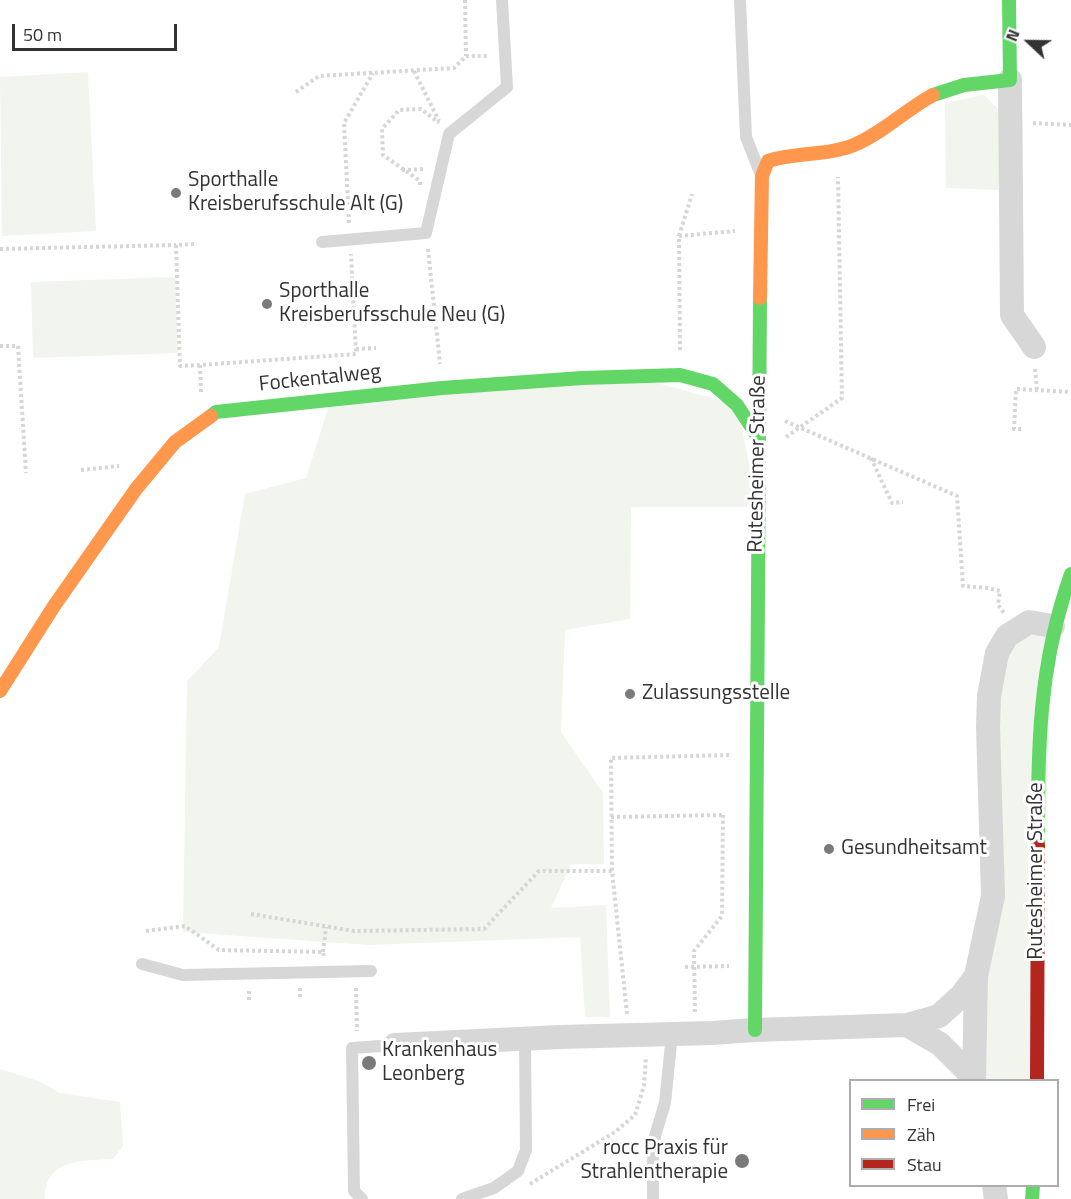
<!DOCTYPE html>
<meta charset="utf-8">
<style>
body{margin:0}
#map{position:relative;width:1071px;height:1199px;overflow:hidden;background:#fff;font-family:"Titillium Web",sans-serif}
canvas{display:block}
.legend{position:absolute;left:849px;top:1079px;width:210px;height:108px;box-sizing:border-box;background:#fff;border:2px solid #adadad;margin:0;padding:8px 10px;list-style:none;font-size:18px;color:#333}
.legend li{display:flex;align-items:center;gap:12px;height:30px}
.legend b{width:30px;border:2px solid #adadad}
.north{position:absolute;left:999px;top:12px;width:60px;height:60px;-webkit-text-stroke:4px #fff;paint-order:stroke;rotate:292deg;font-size:16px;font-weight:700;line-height:24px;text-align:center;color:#333}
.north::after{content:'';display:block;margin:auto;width:21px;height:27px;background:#333;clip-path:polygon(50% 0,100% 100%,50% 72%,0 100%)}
.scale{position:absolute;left:12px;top:24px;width:165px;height:27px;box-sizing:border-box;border:3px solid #333;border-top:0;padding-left:8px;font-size:18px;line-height:21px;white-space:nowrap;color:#333;-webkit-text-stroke:4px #fff;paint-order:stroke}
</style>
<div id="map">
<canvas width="1071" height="1199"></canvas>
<ul class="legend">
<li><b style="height:8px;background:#63d668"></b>Frei</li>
<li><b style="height:8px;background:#ff974d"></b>Zäh</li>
<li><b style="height:8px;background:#b3261e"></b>Stau</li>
</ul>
<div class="north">N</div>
<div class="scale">50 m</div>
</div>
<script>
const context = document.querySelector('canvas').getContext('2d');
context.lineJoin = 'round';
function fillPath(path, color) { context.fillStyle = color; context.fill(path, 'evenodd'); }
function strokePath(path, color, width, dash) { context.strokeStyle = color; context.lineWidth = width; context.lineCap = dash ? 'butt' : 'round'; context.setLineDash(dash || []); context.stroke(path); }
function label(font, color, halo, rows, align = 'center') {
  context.font = font + ' "Titillium Web",sans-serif'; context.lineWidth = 6; context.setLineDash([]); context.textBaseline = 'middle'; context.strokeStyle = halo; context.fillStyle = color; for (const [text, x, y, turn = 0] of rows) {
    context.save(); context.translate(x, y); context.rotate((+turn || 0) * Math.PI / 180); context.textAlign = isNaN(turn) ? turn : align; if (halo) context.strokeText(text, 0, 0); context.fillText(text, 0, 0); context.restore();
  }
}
fillPath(new Path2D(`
 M88,72L96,231L2,236L0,77Z
 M984,95L1000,111L999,190L946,188L945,103Z
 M175,277L178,353L33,358L31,282Z
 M632,376L737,405L758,507H631L630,619L565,630L561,732L603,793L604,864H571L551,908L606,905L610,1017H585L580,937L369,945L183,932L187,681L219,647L245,494L306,478L331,399Z
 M1053,626L1037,1080H974L993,896L988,727L1007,636Z
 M0,1069L39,1081L60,1093L120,1102L123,1146L113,1159C83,1161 44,1158 45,1199H0Z`), '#f1f5ed');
strokePath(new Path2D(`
 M465,0L466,56
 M414,71L439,121
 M296,92L319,76L454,68L466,56H489
 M1033,123L1071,125
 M402,170L426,169
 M420,185V181L383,155L382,129L399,110L421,109L439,123
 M349,223L344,123L373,73
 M679,236L735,231
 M194,244L176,245L180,366L200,365
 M0,249L176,245
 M428,249L440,364
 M0,346H18L26,473
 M356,349L376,348
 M680,350L679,236L692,194
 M1035,369L1037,390
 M201,392L200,365L356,354L351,254
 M785,421L957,496L963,586L988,588L1000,591L998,605L1004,613
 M1021,429H1014L1016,389L1071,392
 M786,437L842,398L838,177
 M871,458L892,503L903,502
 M81,470L119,466
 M611,817L725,815
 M251,914L354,931L484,929L539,871H612
 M146,931L185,926L219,950L323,952L324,957
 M323,952L326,927
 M685,967L729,966
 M300,988V999
 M356,988L357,1031
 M249,1000V990
 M695,1012L694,951L722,916L723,815
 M627,1014L612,871L611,758L730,755
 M530,1184L615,1132L635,1115L644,1086L646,1058`), '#d6d6d6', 4, [3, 3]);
strokePath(new Path2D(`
 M740,0L746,137L759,170
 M322,242L426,233L449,134L507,87L502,0
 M142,964L183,975L371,971
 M362,1199L354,1191L352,1048L395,1045
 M462,1199L494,1188L518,1171L526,1150L525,1039
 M653,1199V1151L655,1136L665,1103L672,1034`), '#d7d7d7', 12);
strokePath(new Path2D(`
 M1010,80L1012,315L1034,347
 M907,1025L940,1044L973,1077
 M395,1045L560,1037L712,1033L755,1030L907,1025L939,1016L961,996L976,976
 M974,1080L976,976L993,896L988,727L989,696L997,653L1007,636L1029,622L1053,626
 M994,1186L996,1199`), '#d7d7d7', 24);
strokePath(new Path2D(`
 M933,95L964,85L1010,80L1009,0
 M211,416L216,412L442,388L582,378L680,375L713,384L737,405L758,437
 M1038,845C1038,748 1038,666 1071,574
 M755,1030L760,298
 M1032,1199L1033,1186`), '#63d668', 14);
strokePath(new Path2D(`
 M760,298L762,176L768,161C796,152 827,156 854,145C883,133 905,110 933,95
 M0,691L54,606L136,489L175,442L211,416`), '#ff974d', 14);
strokePath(new Path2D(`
 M1037,1080L1038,845`), '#b3261e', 14);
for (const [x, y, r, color] of [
 [176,193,6,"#7a7a7a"],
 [267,304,6,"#7a7a7a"],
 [630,694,6,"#7a7a7a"],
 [829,849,6,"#7a7a7a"],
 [369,1063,8,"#7a7a7a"],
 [742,1161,8,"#7a7a7a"]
]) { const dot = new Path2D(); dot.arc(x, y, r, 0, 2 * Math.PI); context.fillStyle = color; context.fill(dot); strokePath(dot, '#fff', 2); }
label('21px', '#333', '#fff', [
 ["Sporthalle",188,181],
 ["Kreisberufsschule Alt (G)",188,205],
 ["Sporthalle",279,292],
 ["Kreisberufsschule Neu (G)",279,316],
 ["Zulassungsstelle",642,694],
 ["Gesundheitsamt",841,849],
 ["Krankenhaus",382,1051],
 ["Leonberg",382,1075],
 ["rocc Praxis für",728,1149,"right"],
 ["Strahlentherapie",728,1173,"right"]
], 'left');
label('21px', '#333', '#fff', [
 ["Fockentalweg",320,379,-6],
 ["Rutesheimer Straße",758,464,-89],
 ["Rutesheimer Straße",1037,871,-90]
]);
</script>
